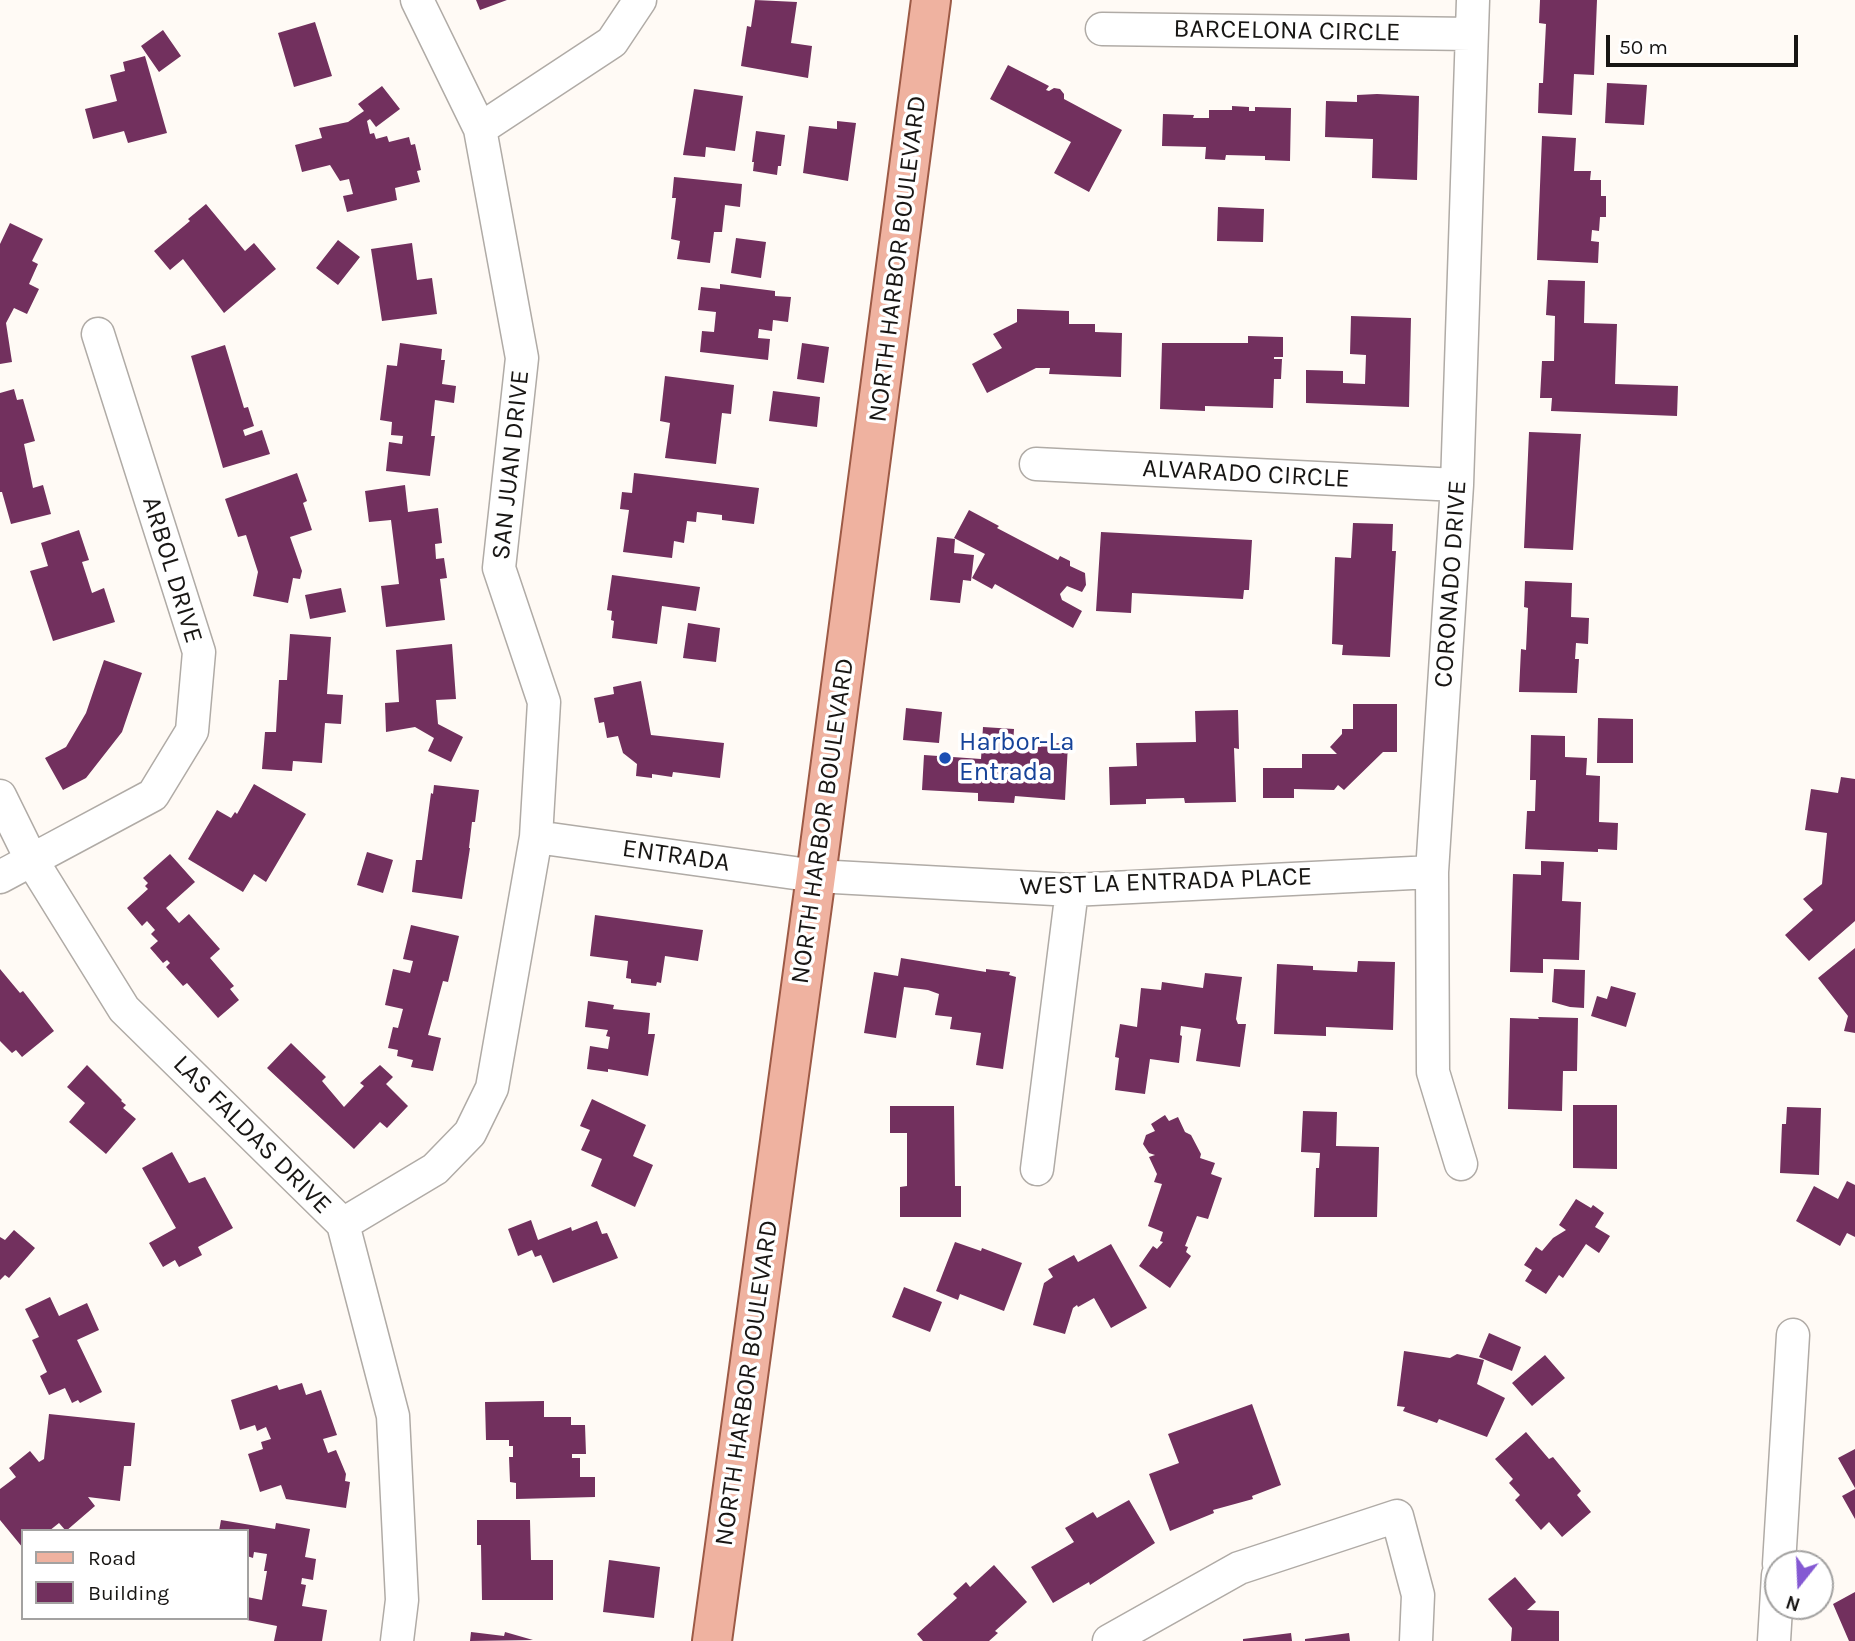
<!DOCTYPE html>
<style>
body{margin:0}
#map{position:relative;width:1855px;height:1641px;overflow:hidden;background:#fffaf5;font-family:Karla,sans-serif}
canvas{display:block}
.legend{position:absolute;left:21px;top:1529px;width:228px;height:91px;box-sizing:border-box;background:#fff;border:2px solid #a3a2a1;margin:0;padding:9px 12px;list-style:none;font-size:21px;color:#181614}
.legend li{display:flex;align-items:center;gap:14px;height:35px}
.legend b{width:35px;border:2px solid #a3a2a1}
.north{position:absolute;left:1764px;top:1550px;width:70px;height:70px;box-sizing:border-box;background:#fff;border:2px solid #a3a2a1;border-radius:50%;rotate:198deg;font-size:19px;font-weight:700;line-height:28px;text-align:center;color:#181614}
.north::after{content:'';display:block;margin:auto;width:24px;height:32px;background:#8459d3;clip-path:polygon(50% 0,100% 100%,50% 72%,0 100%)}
.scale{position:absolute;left:1606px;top:35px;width:192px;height:32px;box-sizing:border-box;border:4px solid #181614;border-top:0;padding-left:9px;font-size:21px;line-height:24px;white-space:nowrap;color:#181614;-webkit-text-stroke:5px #fff;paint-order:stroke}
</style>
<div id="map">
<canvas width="1855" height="1641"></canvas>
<ul class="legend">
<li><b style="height:9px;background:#efb2a0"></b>Road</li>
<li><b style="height:19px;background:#72305e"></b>Building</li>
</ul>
<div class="north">N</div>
<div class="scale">50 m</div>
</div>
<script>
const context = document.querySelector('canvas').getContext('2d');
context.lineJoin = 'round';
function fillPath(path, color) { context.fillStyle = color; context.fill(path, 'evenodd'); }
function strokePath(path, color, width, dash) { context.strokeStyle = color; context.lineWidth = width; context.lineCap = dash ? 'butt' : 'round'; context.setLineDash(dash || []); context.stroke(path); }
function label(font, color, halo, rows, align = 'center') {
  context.font = font + ' Karla,sans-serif'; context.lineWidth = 7; context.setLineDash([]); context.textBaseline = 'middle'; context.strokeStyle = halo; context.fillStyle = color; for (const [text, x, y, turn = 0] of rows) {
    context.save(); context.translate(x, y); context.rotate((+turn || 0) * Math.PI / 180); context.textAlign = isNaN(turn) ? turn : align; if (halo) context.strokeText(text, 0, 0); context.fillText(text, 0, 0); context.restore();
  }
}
fillPath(new Path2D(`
 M476,0H507L480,10Z
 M755,0L797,2L791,43L812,46L808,78L741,66L747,26L751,27Z
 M1540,0H1597L1594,75L1574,74L1572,115L1538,113L1539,83H1543L1546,24L1539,23Z
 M315,22L332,76L294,87L278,33Z
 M163,30L181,56L159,72L141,46Z
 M145,56L167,133L128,143L124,131L93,139L85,109L117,101L110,75L125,71L123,62Z
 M1008,65L1049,86L1046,90L1049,91L1054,88L1060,89L1064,94V99L1122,130L1089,192L1054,173L1071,142L990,99Z
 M1607,83L1647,85L1644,125L1605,123Z
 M382,86L400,109L376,127L370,119L367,121L370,134L374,133L376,139L387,136L389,142L409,137L411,145L415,144L421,170L417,171L420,182L395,188L397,200L347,212L343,196L353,194L349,179L340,181L330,165L302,172L295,145L322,138L319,128L348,122L364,111L358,104Z
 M694,89L743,96L735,151L706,147L705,157L683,155Z
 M1377,94L1419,96L1417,180L1372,178L1373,139L1325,137L1326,101L1357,102V95Z
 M1232,106L1249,107V111H1255V107L1291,108L1290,161L1265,160V156L1226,155L1225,160L1205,159L1206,147L1162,146L1163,114L1194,115L1193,118H1209V110H1232Z
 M837,121L856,123L848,181L803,173L809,126L837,129Z
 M756,131L785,135L781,166H778L777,175L753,171L754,162H752Z
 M1542,136L1576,138L1574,171H1591L1590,180H1601V196H1606V217H1600L1599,231L1592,230L1591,241L1599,242L1598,263L1537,260Z
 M674,177L742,184L740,207L725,205L722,232H714L710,263L677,259L680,241L671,239L676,198H672Z
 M206,204L245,251L254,243L276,269L224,313L183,259L170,270L154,251L190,221L188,219Z
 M1218,207L1264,209L1263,242L1217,241Z
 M10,223L43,239L32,261L38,264L29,284L39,289L27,314L14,308L6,323L12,362L0,364V244Z
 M736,238L766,242L761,278L731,273Z
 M338,240L360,257L338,285L316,268Z
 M412,243L417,280L432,278L437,314L382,321L371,249Z
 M1548,280L1585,281L1584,323L1617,324L1615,384L1678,386L1677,416L1551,411L1552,398H1540L1542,361H1554L1555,316L1546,315Z
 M720,284L775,291V296L791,297L788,322L773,320L772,331L759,329L758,338L770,339L768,360L700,352L702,331L714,332L716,312L698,310L701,287L720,289Z
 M1017,309L1069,311V324H1095V332L1122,333L1121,377L1049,374L1050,368H1036L987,393L972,364L1002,348L993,334L1017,322Z
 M1351,316L1411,318L1409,407L1306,403V370L1343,371V383L1365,384L1366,355L1350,354Z
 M1248,336L1283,337V357H1274V359H1282L1281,379H1274L1273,408L1205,406V411L1160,409L1162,343H1248Z
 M400,343L442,349L441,360H445L442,384L456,386L454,403L435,400L431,436H435L430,476L386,471L389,442L402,444L403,436L391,435L392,422L380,420L387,365L397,366Z
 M802,343L829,347L824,383L797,379Z
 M225,345L244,408L248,407L254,426L243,430L245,436L262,430L270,454L223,468L191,356Z
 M665,376L734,385L731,414L722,413L716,464L665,458L670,423L660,421Z
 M14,389L17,400L23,399L35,441L24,444L33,488L43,485L51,514L11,524L2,492H0V393Z
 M773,391L820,397L817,427L769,421Z
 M1529,432L1581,434L1573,550L1524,548Z
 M297,473L307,501L303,503L312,530L290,537L302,571L300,579L293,578L288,603L253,596L258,572L246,535L238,537L225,499Z
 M634,473L759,488L754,524L722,520V515L697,512L696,522L687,521L684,543L674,541L672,558L623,552L629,510L620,509L622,492L632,493Z
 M405,485L408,512L438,508L442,543L435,544L436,559L444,558L447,578L440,579L445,620L386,627L381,586L399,584L391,520L369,522L365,491Z
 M969,510L999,526L997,528L1058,560L1060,556L1070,561V566L1085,573L1086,585L1082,592L1067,586L1060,594L1062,600L1082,611L1073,628L995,584L992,589L972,578L985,554L954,538Z
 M1353,523L1393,524L1392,551H1396L1390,657L1342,655L1343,645L1332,644L1335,557L1351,558Z
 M79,530L89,560L82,562L92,593L104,588L115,622L53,641L30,571L48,566L41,543Z
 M1101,532L1252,540L1249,590H1244L1243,599L1132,593L1131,613L1096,611Z
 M937,537L955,539L954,553L974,555L971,581L963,580L960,603L930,600Z
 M612,575L700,587L696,611L662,606L657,644L612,638L614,621L611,620L612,611L607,610Z
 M1525,581L1572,583L1571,617L1589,618L1588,644L1576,643L1575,659H1579L1577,693L1519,692L1521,649L1526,650L1528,608L1524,607Z
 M341,588L346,612L310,619L305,595Z
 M688,623L720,628L716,662L683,658Z
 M290,634L331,637L327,694L343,695L341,724L325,723L322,763L293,761L292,771L262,769L265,732H276L279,680H287Z
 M452,644L456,699L436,700L438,724L463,737L451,762L428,751L434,738L415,727L386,732L385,703L399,702L396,650Z
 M104,660L142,673L122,732L86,778L63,790L45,758L66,747L86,713Z
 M641,681L651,735L724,743L720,778L673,772L672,777L652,774V778L636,776L637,764L623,753L618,736L607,738L604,722L599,723L594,698L614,694L613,687Z
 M1353,704H1397V752H1383L1344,790L1338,785L1334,790L1294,789V798H1263V768H1302V754H1337L1330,747L1342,734V729H1353Z
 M906,708L942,712L939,743L903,740Z
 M1238,710L1239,749L1234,748L1236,802L1185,803L1184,798L1146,799V804L1110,805L1109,767L1137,766L1136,743L1196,742L1195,711Z
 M1598,718L1633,719V763H1597Z
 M983,727L1014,729L1013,745L1041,747L1042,742L1068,744L1065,800L1015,796L1014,803L978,801V793L922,790L924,755L981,759Z
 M1531,735L1565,736V757L1587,758L1586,775L1600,776L1599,822L1618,823L1617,850L1598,849V852L1525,849L1527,811H1535L1536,780H1530Z
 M1841,777L1855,779V921L1809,961L1785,935L1813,910L1803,899L1822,884L1827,833L1805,830L1811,789L1838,793Z
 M254,784L306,814L266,882L254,874L243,892L188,859L217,810L231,818L235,812L237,814Z
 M434,785L479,790L475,822H472L469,848H470L462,899L412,892L416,860H422L431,793L433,794Z
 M367,852L393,860L383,893L357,885Z
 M170,854L195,882L166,908L179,923L189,914L220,949L210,958L234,986L230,989L239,1000L218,1018L187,983L183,986L166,967L170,963L167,960L163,963L150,948L158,941L151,934L155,930L147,921L142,926L127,908L148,889L145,886L148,883L143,878Z
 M1541,861L1564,862L1562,901L1581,902L1579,960L1543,959V973L1510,972L1513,874L1541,875Z
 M595,915L703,930L698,961L665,956L661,983L657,982L656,986L631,983V979L626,978L628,961L590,956Z
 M411,925L459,936L448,982L443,981L428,1035L441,1038L433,1071L411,1067L413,1060L397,1056L398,1050L388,1048L393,1027L398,1028L403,1009L385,1005L393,969L410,973L413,961L403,959Z
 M1855,948V1033L1844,1031L1848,1016L1818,978Z
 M901,958L986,972V969L1010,972L1009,975L1016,977L1003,1069L976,1065L981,1033L950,1029L952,1017L935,1015L939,994L928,990L904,987L896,1038L864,1033L874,972L898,976Z
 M1358,961L1395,962L1393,1030L1326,1027V1036L1274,1034L1277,964L1313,966V970L1357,972Z
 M0,969L20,993L23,991L54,1031L22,1057L16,1050L12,1053L0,1041Z
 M1554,969L1585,970L1584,1008L1570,1007L1552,1002Z
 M1205,973L1242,977L1236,1019L1238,1024H1246L1240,1067L1196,1061L1201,1029L1181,1026L1180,1035L1182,1036L1179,1063L1150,1059L1145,1094L1115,1090L1119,1058L1115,1057L1120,1024L1137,1027L1141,988L1161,990L1162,982L1203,988Z
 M1611,986L1636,993L1626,1027L1591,1016L1597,996L1607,999Z
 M588,1001L614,1005L613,1009L650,1013L648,1034H655L648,1076L608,1069V1072L587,1069L590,1046L608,1049L610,1037L606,1036L608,1030L585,1027Z
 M1538,1017L1578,1018L1577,1071H1563L1562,1111L1508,1109L1510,1018L1539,1019Z
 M291,1043L326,1077L322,1081L344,1107L364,1086L360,1083L380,1065L393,1077L386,1084L408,1106L387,1128L380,1122L354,1149L267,1068Z
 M87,1065L122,1100L121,1101L126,1105L123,1108L136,1119L106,1154L69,1122L85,1103L67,1087Z
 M592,1099L646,1125L633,1156L653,1165L635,1207L591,1186L602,1159L581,1150L590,1130L580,1126Z
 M1573,1105H1617V1169L1573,1168Z
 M890,1106H954L955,1186H961V1217H900V1187L907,1186V1133H890Z
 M1787,1107L1821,1108L1819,1175L1780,1173L1782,1124H1786Z
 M1303,1111L1337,1112L1336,1146L1379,1147L1377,1217H1314L1316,1168H1319L1320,1153L1301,1152Z
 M1165,1115L1169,1121L1178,1117L1185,1132L1191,1135L1201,1154L1200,1158L1215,1163L1211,1174L1222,1178L1208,1219L1197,1216L1185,1246L1188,1247L1186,1252L1191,1256L1170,1288L1139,1266L1153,1246L1157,1249L1163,1242L1160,1241L1163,1232L1148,1226L1162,1184L1154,1182L1157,1174L1149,1157L1155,1155L1149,1153L1143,1144L1146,1135L1155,1131L1151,1124Z
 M172,1152L189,1183L205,1177L233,1228L198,1247L202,1255L179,1267L175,1260L163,1267L149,1243L176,1228L142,1168Z
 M1847,1181L1855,1185V1237L1847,1233L1840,1246L1796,1221L1814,1186L1838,1199Z
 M1576,1199L1591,1208L1593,1205L1604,1213L1595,1227L1610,1236L1599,1253L1586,1244L1563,1278L1559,1275L1546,1294L1525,1281L1532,1270L1524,1265L1536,1247L1542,1251L1553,1238L1566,1230L1559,1225Z
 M531,1220L538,1240L571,1227L572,1231L597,1221L602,1234L607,1233L618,1258L553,1283L541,1255L535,1257L532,1250L518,1256L508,1229Z
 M14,1230L35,1248L9,1278L5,1275L0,1280V1237L5,1240Z
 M955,1242L981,1251L982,1248L1022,1263L1004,1311L960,1294L958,1300L936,1291Z
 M1111,1244L1147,1308L1111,1328L1094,1298L1078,1307L1077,1305L1073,1308L1065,1334L1033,1325L1044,1283L1053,1277L1048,1269L1074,1255L1078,1262Z
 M904,1287L942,1302L930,1332L892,1317Z
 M50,1297L59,1316L87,1303L99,1330L77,1340L102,1392L80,1403L78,1400L72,1403L65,1388L49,1395L40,1376L47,1372L32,1340L39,1337L25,1309Z
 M1489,1333L1521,1347L1512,1371L1479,1357Z
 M1404,1351L1450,1358L1457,1354L1484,1360L1477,1384L1505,1398L1487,1437L1439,1419L1437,1423L1403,1411L1405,1407L1397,1406Z
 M1545,1355L1565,1378L1532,1406L1512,1383Z
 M302,1383L306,1395L321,1390L337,1435L323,1439L328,1453L336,1450L346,1474L345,1481L350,1482L346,1508L286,1499L281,1485L260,1492L248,1454L263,1449L261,1442L271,1439L266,1427L257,1431L255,1425L240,1430L231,1400L277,1385L279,1390Z
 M544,1401V1417H571V1425H585L586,1454H572V1458H580V1477H595V1497L516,1499V1483L510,1482L509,1457H513V1446H509V1440H486L485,1402Z
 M1252,1404L1281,1485L1252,1496L1253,1499L1213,1510L1214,1513L1170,1531L1149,1474L1179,1463L1168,1434Z
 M49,1414L135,1423L131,1466H124L120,1501L88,1497L95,1506L66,1531L59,1523L49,1531H23V1548L0,1520V1489L16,1477L9,1468L30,1451L39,1462L44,1459Z
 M1526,1432L1549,1459L1553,1457L1581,1491L1577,1495L1591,1512L1562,1537L1549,1522L1541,1530L1515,1500L1520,1495L1509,1483L1513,1479L1495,1459Z
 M1855,1449V1488L1838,1458Z
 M1855,1489V1519L1842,1496Z
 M1129,1500L1155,1543L1090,1585L1089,1582L1053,1603L1031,1567L1074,1542L1065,1528L1093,1512L1097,1518Z
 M221,1520L275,1529L276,1523L310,1529L305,1557L316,1559L313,1580L302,1578L301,1584L306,1585L302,1606L327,1610L322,1641H274L277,1626L247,1620V1597L262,1600L267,1571H264L267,1554L254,1552L253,1558L247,1556V1531H219Z
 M477,1520H530L531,1560H553V1600H482L481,1545H477Z
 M609,1560L660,1567L654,1618L603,1612Z
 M994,1565L1027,1602L995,1631L998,1633L989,1641H923L917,1634L957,1598L953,1594L966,1582L970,1587Z
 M1515,1577L1536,1602L1527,1610L1559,1611V1641H1511L1512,1628L1488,1599Z
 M1855,1592V1641H1849L1833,1604Z
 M471,1632L504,1636L505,1632L533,1640L470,1641Z
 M1291,1633L1292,1641H1243V1639Z
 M1349,1633L1350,1641H1305V1639Z`), '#72305e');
const minor = new Path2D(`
 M417,0L480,129
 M1102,29L1471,34
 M1036,464L1457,485
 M0,796L31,859L124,1009L343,1224L393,1416L402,1600L397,1641
 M536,837L816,876L1072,890L1432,872
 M0,877L153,795L192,731L199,652L98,334
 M1461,1164L1433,1072L1432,872L1457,485L1473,0
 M1037,1169L1072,890
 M343,1224L435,1169L470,1133L492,1088L536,837L544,702L499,568L522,358L480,129L612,42L640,0
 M1779,1564L1793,1335
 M1109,1641L1239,1568L1397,1516L1418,1595L1416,1641
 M1774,1641L1778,1575`);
const major = new Path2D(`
 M712,1641L816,876L931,0`);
strokePath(minor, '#b0aba6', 35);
strokePath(major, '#9d5a46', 42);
strokePath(minor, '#fff', 32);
strokePath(major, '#efb2a0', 38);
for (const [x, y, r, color] of [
 [945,758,7,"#1a4fb4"]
]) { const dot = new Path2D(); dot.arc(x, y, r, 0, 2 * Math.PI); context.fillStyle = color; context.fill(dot); strokePath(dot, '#fff', 2.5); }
label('26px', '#181614', '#fff', [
 ["BARCELONA CIRCLE",1287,31,1],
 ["NORTH HARBOR BOULEVARD",898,259,-83],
 ["SAN JUAN DRIVE",511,465,-84],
 ["ALVARADO CIRCLE",1246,474,3],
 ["ARBOL DRIVE",172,570,73],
 ["CORONADO DRIVE",1451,584,-86],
 ["NORTH HARBOR BOULEVARD",823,821,-82],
 ["ENTRADA",676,856,8],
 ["WEST LA ENTRADA PLACE",1166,882,-2],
 ["LAS FALDAS DRIVE",252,1135,45],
 ["NORTH HARBOR BOULEVARD",747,1383,-82]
]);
label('26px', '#164399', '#fff', [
 ["Harbor-La",959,743],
 ["Entrada",959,773]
], 'left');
</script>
